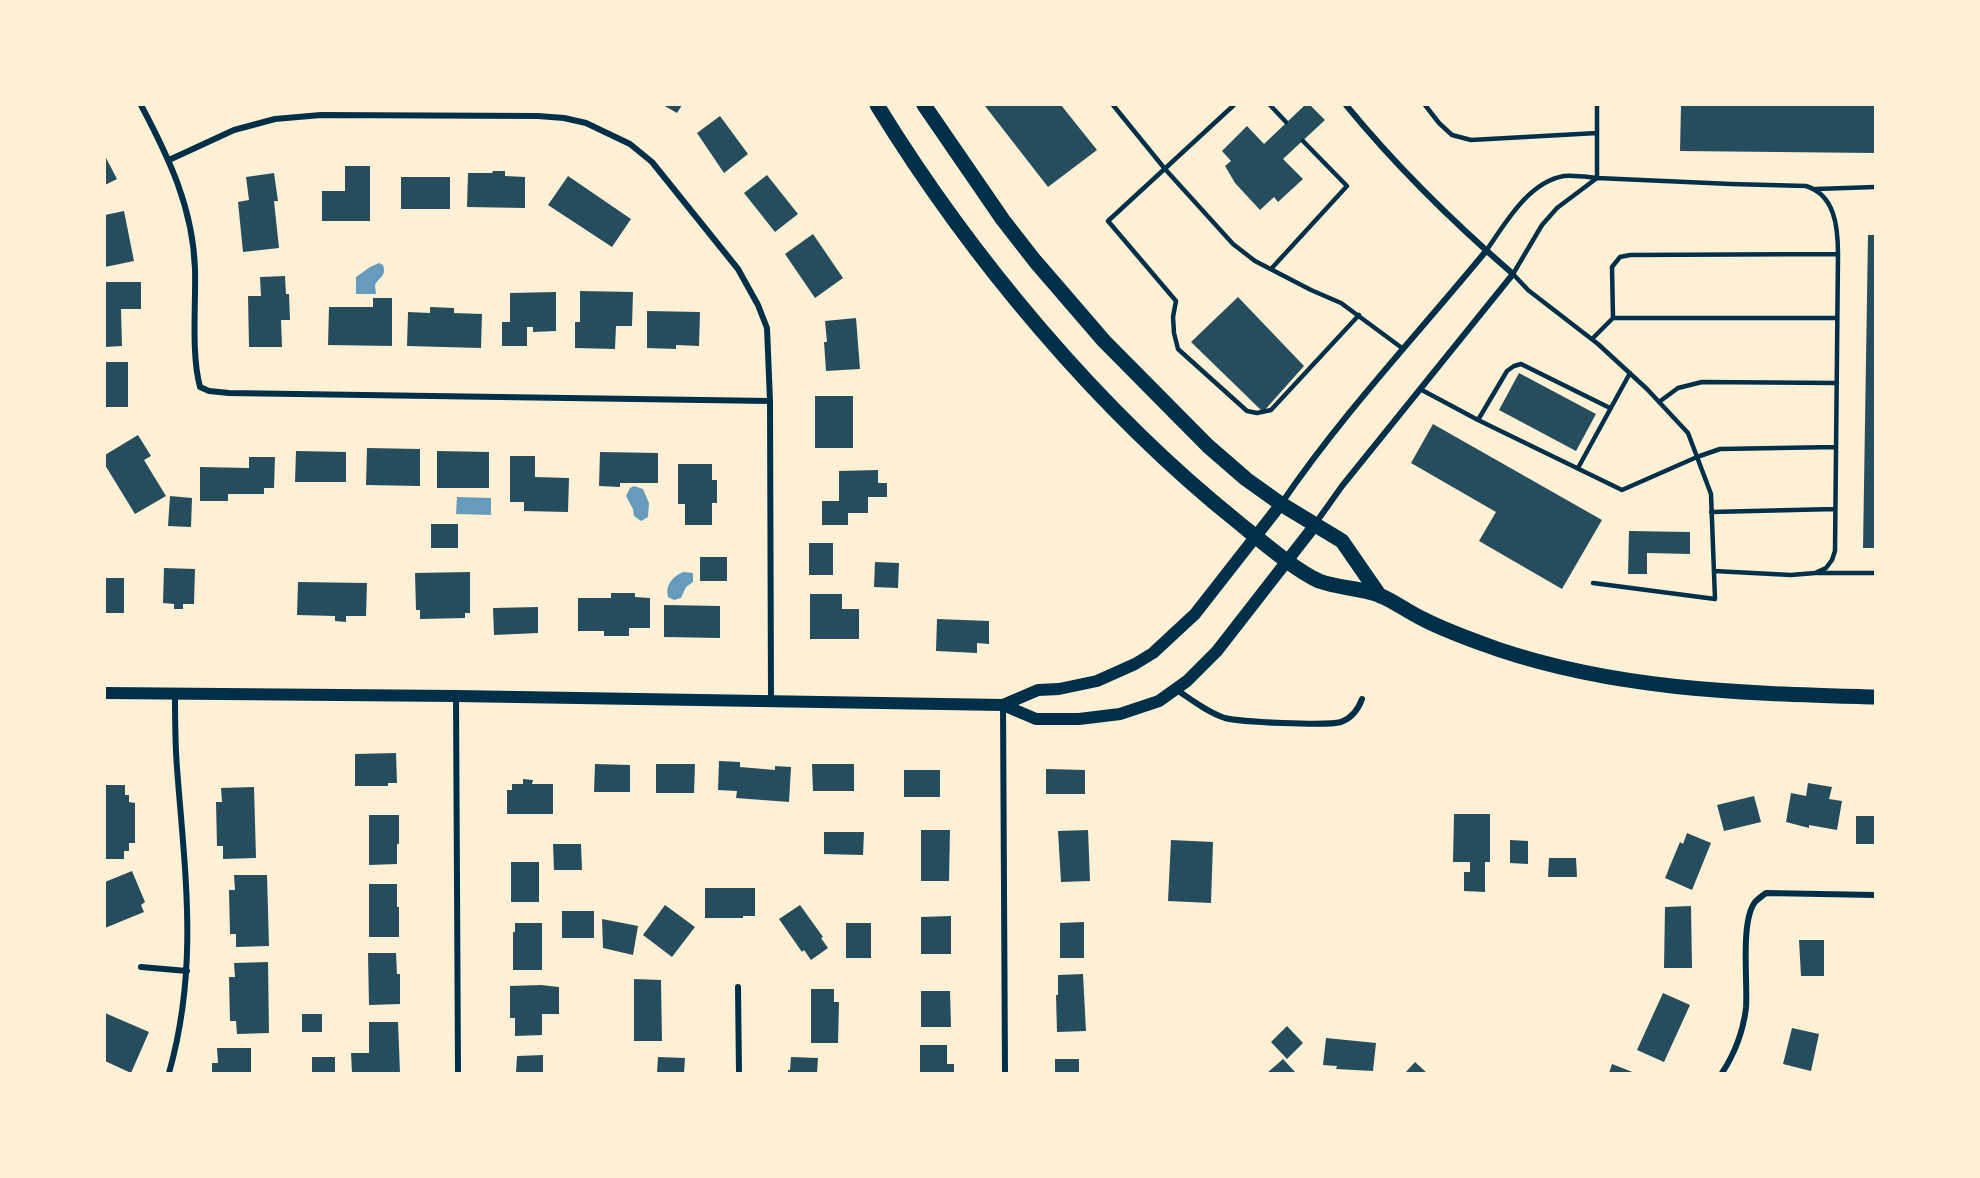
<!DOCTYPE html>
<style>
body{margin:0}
#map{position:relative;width:1980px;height:1178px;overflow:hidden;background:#fdf0d5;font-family:"Space Grotesk",sans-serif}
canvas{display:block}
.frame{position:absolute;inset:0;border:106px solid #fdf0d5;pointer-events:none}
</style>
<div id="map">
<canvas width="1980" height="1178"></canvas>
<div class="frame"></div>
</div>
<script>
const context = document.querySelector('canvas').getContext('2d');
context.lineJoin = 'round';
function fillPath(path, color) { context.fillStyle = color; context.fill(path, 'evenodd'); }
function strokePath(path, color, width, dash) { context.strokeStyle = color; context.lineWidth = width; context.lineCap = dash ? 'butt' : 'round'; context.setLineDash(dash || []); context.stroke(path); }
fillPath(new Path2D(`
 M379,263L383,265C387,276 379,277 375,285L376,294H356V277L370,267Z
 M634,486L643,489L649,503L648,517L641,521L634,516L633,509L626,496L630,488Z
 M457,497L491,498V515L456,514Z
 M683,572L693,573V582L686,587L681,598L674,600L668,597C665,585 672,577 683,572Z`), '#669bbc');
fillPath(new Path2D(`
 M663,105H682L677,113Z
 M987,105H1061L1097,150L1048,187L985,106Z
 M1305,105H1310L1325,120L1283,159L1303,179L1278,202L1274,197L1260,210L1235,183L1225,166L1231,161L1222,151L1247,126L1264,144Z
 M1681,105H1875V153L1680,151Z
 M720,116L748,154L724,173L697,133Z
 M105,156L117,179L105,185Z
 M345,166H370V221H322V191H345Z
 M493,171H505V176L525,177V208L467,207L468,173H492Z
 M274,173L278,201H274L279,248L243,252L238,202L249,200L246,177Z
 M767,175L798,214L775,232L744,193Z
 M568,176L631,219L612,247L548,205Z
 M401,177H450V209H401Z
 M124,211L134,261L105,267V215Z
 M813,234L843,278L815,298L785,254Z
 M1868,235H1875V548H1863Z
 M285,276L286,294H289L290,320H281L282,347H249L248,296H261L260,277Z
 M105,282H141V309H121L122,346L105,347Z
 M580,291L633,292L632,326H616L615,349L575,348V322H580Z
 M556,292V331L533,332V327H527V346H502V322H510V293Z
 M1238,297L1304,366L1263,412L1191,342Z
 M373,298H392V346L328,345L329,307H373Z
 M430,307L454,308V313L482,314L481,348L407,346L408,312L430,313Z
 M647,311L700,312L699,346L676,345V349L647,348Z
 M856,318L860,369L826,371L824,342H827L825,321Z
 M105,362H128V407H105Z
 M1519,373L1596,414L1576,451L1499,410Z
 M815,396H853V448H815Z
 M1433,424L1602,520L1562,589L1479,541L1496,512L1411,463Z
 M138,435L151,456L144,460L166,496L135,514L105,465V455Z
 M367,448L420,449V486L366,485Z
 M296,451L346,452V482H295Z
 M437,451L489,452V488H437Z
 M600,452L658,453V483H620V487L599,486Z
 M510,456H535V477L569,478L568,512L524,511V502H510Z
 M249,457H275L274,488H264V494H228V501H200V467L249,468Z
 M678,464H712V480H717V503H712V525H685V504H678Z
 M878,470V483H887V497H868V513H848V525H822V501H839V471Z
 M170,496L192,498L191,527L168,526Z
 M431,524H458V548H431Z
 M1629,531L1690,532V554L1647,553V574H1628Z
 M809,543H833V575H809Z
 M700,557H727V581H700Z
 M875,562L899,563L898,588L874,587Z
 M164,568L195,569L194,604H183V609H174V604L163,603Z
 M470,572V613H465V618L420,619V610H416L415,573Z
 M105,578H124V613H105Z
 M298,582L367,583L366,616H346V622L335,621V616L297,615Z
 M611,593H635V597L650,598V628H629V636H604V631H578V598H611Z
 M810,594H842V609H859V639H810Z
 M664,605L720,606V638L664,637Z
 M538,607V633L494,635L493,608Z
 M937,619L989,621V644L977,643V653L936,651Z
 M396,753L397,783H388V786H355V754Z
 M719,761L740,762V767L775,770V766L791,767L789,802L736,798L737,791L718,790Z
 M595,764L630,765V792H594Z
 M656,764H695L694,793H656Z
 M812,764H854V791H813Z
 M1046,769L1085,770V794H1046Z
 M904,770H940V797H904Z
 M523,779L533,780L532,784H553V814H507V790H512V784H523Z
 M1808,783L1832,787L1829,799L1842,801L1837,830L1809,825V828L1786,822L1791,793L1806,796Z
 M105,785H125V795H129V802L135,803V843H129V851H124V859H105Z
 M254,787L256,858L223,859V846H217L216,802H222L221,788Z
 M1754,796L1761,822L1724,831L1717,805Z
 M1454,814H1490V862H1485V892L1464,891V872H1470V862H1453Z
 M369,815H399V844H397V864L369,865Z
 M1856,816H1875V844H1856Z
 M921,830H950L949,881H921Z
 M1088,830L1090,881L1061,882L1058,831Z
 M824,832H864L863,855L824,854Z
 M1687,833L1711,843L1692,890L1665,878L1680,842L1683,844Z
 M1171,840L1213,842L1211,903L1168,901Z
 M1510,840L1528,841V864L1510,863Z
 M553,844H581L582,870H554Z
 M1549,858H1576L1577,877H1548Z
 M511,862H539V902H511Z
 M132,871L145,902L141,905L144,912L105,928V882Z
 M234,875H267L269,946L236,947V934H230L229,890H235Z
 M369,884H397V907H399V937H369Z
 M705,888H755V916H743V918H705Z
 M665,905L695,927L672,957L643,935Z
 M800,905L823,937L821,938L828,948L811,960L804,950L802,952L779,919Z
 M1691,906L1692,968H1664L1665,907Z
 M562,911H594V938H562Z
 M951,916V954H921V917Z
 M602,919L638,926L633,955L603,948Z
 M1084,922V958H1060V923Z
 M515,923H542V970H513V932H515Z
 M846,923H871V958H846Z
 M1799,940H1824V976H1801Z
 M368,953H396L397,974H400V1004L369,1005Z
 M268,962L269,1033L237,1034L236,1021H230L229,977H235L234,963Z
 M1083,974L1086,1031L1057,1032L1056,995H1058V975Z
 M634,979L661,980L662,1041H634Z
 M541,985L559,987V1014H542V1035L515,1036V1018H510V986Z
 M811,989H834V1002H839L838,1043H811Z
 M921,991H950L951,1027H921Z
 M1663,993L1690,1005L1664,1062L1637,1050Z
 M105,1013L149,1032L131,1073L105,1061Z
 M302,1014H322V1032H302Z
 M369,1022H398L400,1073H352L351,1053H369Z
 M1287,1026L1303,1043L1287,1059L1271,1042Z
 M1792,1028L1819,1034L1811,1071L1783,1064Z
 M1326,1038L1376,1043L1373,1071L1336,1069L1337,1066L1323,1065Z
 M920,1045H947V1064H954V1073H920Z
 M217,1048H251V1073H212V1063H218Z
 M543,1055V1073H516L517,1056Z
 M312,1057H335V1073H312Z
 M658,1057L685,1058L684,1073H657Z
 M791,1057L818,1058L817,1073H788V1070H790Z
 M1055,1059H1079V1073H1055Z
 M1283,1059L1296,1073H1267Z
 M1415,1062L1427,1073H1405Z
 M1612,1064L1635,1073H1609Z`), '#264d5e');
strokePath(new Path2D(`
 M1113,105L1165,169L1233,244L1255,261L1311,290L1341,303L1402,348
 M1234,105L1108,221L1176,301L1173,317L1174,333L1178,349L1247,411L1257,413L1271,410L1359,315
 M1270,105L1286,122
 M1425,105L1439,123L1452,135L1471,140L1597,133
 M1597,105V178L1731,184L1806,186C1835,195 1838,227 1838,254L1835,551L1832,560L1826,568L1815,573L1791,575L1714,571
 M1816,189L1875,187
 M1486,251C1505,224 1528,182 1564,176C1574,175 1587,177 1597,178L1557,208L1542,225L1513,274L1528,290L1598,344L1647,389L1688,433L1711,494L1715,599L1593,583
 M1271,269L1347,186L1303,141
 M1613,318L1612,267L1620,257L1630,255L1838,254
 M1592,339L1613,318H1837
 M1420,389L1478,420L1622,490L1697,457L1720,449L1836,447
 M1659,402L1678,388L1702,382L1837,383
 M1478,420L1507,371L1514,366L1521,364L1610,408
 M1578,468L1630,373
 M1711,512L1835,509
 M1817,573H1875`), '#003049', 4.5);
strokePath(new Path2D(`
 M141,105C169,158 193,208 195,269C196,305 191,353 200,387L209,391L229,393L770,401
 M169,160L234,130L275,119L321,115L538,116L564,118L586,123L630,144L652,162L738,269L758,305L767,328L770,401L771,701
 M1281,504C1342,414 1417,335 1486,251
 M1315,524L1342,486L1513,274C1453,222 1396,166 1346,105
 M1177,690C1192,700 1207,712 1225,718C1239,722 1327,726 1341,722C1352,718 1358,710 1362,699
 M456,696L458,1073
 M1003,705L1005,1073
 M141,967L187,971
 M738,987L739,1073
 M169,1073C199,967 185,874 177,768C175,743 175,718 175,694
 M1722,1073C1735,1053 1743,1032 1746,1008C1748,982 1740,922 1755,902C1758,899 1762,896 1766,893L1875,895`), '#003049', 6);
strokePath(new Path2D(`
 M105,693L456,696L1003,705L1036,719H1079L1120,714L1159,701L1187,681L1217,651L1315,525
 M1003,705L1038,690L1059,689L1097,681L1135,664L1153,653L1195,614L1281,504`), '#003049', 12);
strokePath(new Path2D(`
 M877,105C971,258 1099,411 1239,523C1260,540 1296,571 1319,581C1338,588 1360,588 1379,595C1394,601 1408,612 1423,619C1446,631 1472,640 1497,649C1622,691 1745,693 1875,697
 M924,105L1003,220L1035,261L1104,341L1208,446L1246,479L1281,504L1342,541L1380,596`), '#003049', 15);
</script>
